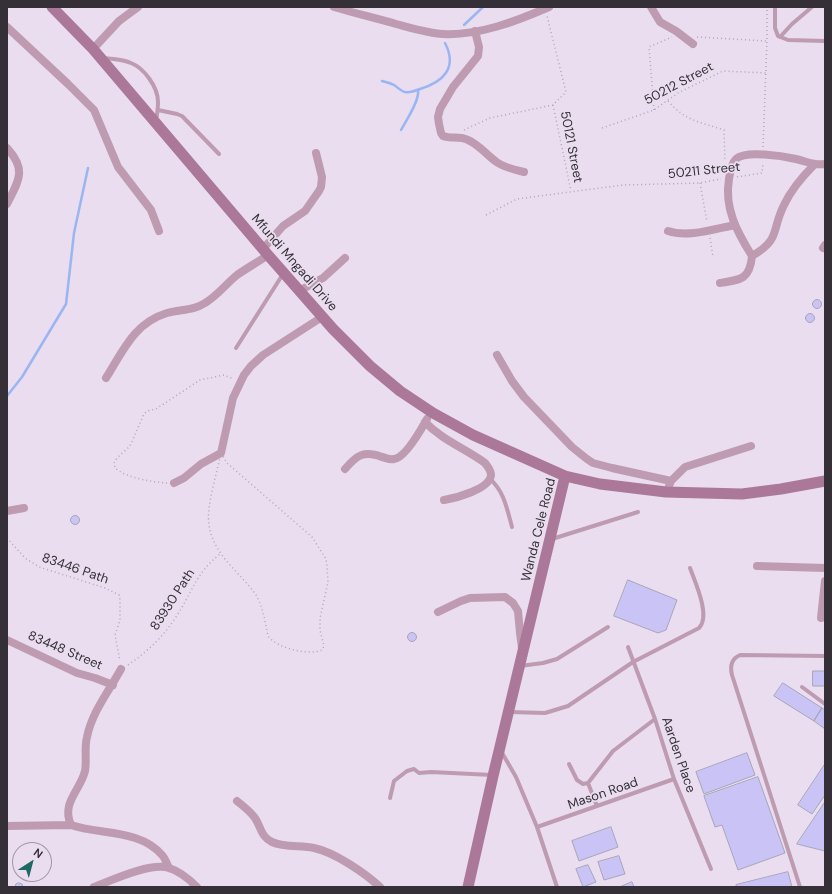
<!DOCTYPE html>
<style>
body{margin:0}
#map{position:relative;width:832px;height:894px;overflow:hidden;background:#e9ddef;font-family:"DM Sans",sans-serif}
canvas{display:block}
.frame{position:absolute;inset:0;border:8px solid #353037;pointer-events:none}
.north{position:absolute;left:12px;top:842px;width:40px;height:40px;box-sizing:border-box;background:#e9ddef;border:1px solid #a198a5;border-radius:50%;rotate:36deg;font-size:11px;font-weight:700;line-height:16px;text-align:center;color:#353037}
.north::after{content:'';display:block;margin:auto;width:14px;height:18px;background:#1e6964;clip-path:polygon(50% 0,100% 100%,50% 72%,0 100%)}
</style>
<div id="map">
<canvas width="832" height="894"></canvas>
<div class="frame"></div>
<div class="north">N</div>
</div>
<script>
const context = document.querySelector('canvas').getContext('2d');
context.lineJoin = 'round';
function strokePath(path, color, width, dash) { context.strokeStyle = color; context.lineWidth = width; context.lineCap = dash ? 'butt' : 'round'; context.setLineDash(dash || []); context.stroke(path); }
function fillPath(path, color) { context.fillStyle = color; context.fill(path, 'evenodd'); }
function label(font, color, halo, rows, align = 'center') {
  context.font = font + ' "DM Sans",sans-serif'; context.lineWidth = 3.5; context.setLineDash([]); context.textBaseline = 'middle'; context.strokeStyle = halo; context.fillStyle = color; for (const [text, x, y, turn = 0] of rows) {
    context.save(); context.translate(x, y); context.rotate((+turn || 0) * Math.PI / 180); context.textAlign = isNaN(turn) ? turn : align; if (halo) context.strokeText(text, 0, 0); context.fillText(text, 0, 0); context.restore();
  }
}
strokePath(new Path2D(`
 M464,25L483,7
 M382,81C386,82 390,83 394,85C397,87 401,91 405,92C410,93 415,91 420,89C443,82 458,68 445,43
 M401,130C406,121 420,100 418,90
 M7,396L22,377L66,304L74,233L88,168`), '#9ab6f2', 2.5);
const building = new Path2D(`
 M812.5 304a4.5 4.5 0 1 1 9 0a4.5 4.5 0 1 1-9 0Z
 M805.5 318a4.5 4.5 0 1 1 9 0a4.5 4.5 0 1 1-9 0Z
 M70.5 520a4.5 4.5 0 1 1 9 0a4.5 4.5 0 1 1-9 0Z
 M628,580L677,600L666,630L658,633L614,616Z
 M407.5 637a4.5 4.5 0 1 1 9 0a4.5 4.5 0 1 1-9 0Z
 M813,671H825V686H813Z
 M783,683L822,708L814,721L774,696Z
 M822,708L825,710V729L814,721Z
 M747,753L755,775L704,794L696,772Z
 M825,764V795L812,814L798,805Z
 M758,777L785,853L738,870L722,825L715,827L704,796Z
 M825,802V851L797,844Z
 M611,827L618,847L579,861L572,841Z
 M619,856L625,874L604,880L598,862Z
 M588,865L596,882L583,887L576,869Z
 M788,872L792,887H736V885Z
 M632,882L634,887H620Z
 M19,883L22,884L23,887H15L16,884Z`);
fillPath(building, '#cac4f6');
strokePath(building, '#a7a5b8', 1);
strokePath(new Path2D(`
 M697,37L767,41
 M668,101C685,121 700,122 724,130L725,161
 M553,105L571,191
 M654,110L649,47L672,37
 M602,128L654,110L678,93L723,71L766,73
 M464,130L490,118L553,105L566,92L547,16
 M763,147L767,41V7
 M737,177L762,173L763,163
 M700,183L707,222
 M486,215L517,199L623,185L700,183L721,179
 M710,238L713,257
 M221,453L227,463L312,537L326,559L327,566L328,582L320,618V630L324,646L322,650C309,656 276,648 268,636C265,622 263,607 256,595C240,572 213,555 209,525C206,506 217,473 221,453Z
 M167,483C152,482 126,478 115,468L114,463L117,458L130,446L144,414L147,411L156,409L200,380L224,375L231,378L232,381
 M7,538L25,558L39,567L105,588L119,595L120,600V620L115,635L120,661
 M128,665C147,652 163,637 176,617C192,593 195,574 220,554`), '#b0a7b5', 1.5, [1, 3]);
strokePath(new Path2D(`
 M775,7V28L778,36L788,40L825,41
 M780,37L792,24L812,7
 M103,58C113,59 122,59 131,63C144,68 158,87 158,102C158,108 157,115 156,121
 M158,110L177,114L182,116L219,154
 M236,348L283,274
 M490,479C504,491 507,509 512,527
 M552,539L638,512
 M628,647L655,719L674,779L711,869
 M520,666L543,663L557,659L608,627
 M802,687L825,704
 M509,712L545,713L568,706L633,662L699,628C711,616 695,582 690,568
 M501,751L516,777L537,827L557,887
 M569,764L577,780L583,784L588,783L613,751L655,719
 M588,783L597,806
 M390,798L394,781L407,771L414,769L419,773L431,772L492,775
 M537,827L674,779
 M800,887L732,675C730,667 731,659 740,655L825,656`), '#be9bb1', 4);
strokePath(new Path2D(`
 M334,7C354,13 375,18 396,24C411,28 427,33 443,34C478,36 517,21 549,7
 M651,7L660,22L676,31L693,44
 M7,27L68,84L94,110L118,167L151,210L159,231
 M475,31L479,47L478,56L453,87L440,109L438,117L439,124L441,133L443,136C451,139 460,136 468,140C480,145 487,156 498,163C506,168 515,170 524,172
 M93,49L119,21L138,7
 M7,148C27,170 19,180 7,204
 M668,231C688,238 714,229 735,225
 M823,248L825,245
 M263,249L283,226L305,211L319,191L321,187L322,177L316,153
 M752,256C781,239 771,231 784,205C791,190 802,177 814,165
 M720,283C741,280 750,279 752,256C737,232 724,208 729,179C730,173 731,164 736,159C745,150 783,156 796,159C806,161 814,166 825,164
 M299,291L323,278L345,258
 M497,355L512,381L524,397L572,447L587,459L593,463L612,468L671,481
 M106,378C123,351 134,323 167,313C180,309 193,311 205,303C217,296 226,284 237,275C247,268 258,262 268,255
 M425,422C442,440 466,449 485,463C488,467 491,470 491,475C490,489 456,498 444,500
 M345,469C357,455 364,450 382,457C386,458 390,460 394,459C405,458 422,428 427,419
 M174,483L184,478L201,464L221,453L233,398L244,375L251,366L263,355L322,317
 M669,486L671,481L685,467L751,446
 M7,511L24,508
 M757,566L825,568
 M438,612L461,601L470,598L505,597L513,603L518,611L520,633L522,648
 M821,618L825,581
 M7,640L77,673L95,678L113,685
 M237,801C243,806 250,811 255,818C261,827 261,837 272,842C285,848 301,845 314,848C334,852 365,873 380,887
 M71,825C61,803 80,791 85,771C87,760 84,748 87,737C92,712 109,691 121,669
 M7,826L71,825C100,835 140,829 162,855C165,858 167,864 169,868
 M94,887C112,880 151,862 169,868C179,871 190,880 197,887`), '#be9bb1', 8);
strokePath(new Path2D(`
 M52,7L93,49L268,255L333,329L370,366L400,391L433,413L473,435L565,476L600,484L666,492L742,494L781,489L825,481
 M468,887L493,776L565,476`), '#ab7899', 11);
label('13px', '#353037', '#e9ddef', [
 ["50212 Street",679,84,-28],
 ["50121 Street",571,147,79],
 ["50211 Street",704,171,-6],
 ["Mfundi Mngadi Drive",294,263,49],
 ["Wanda Cele Road",539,530,-76],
 ["83446 Path",75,569,19],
 ["83930 Path",173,600,-57],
 ["83448 Street",65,651,23],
 ["Aarden Place",678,755,71],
 ["Mason Road",603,794,-19]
]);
</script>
